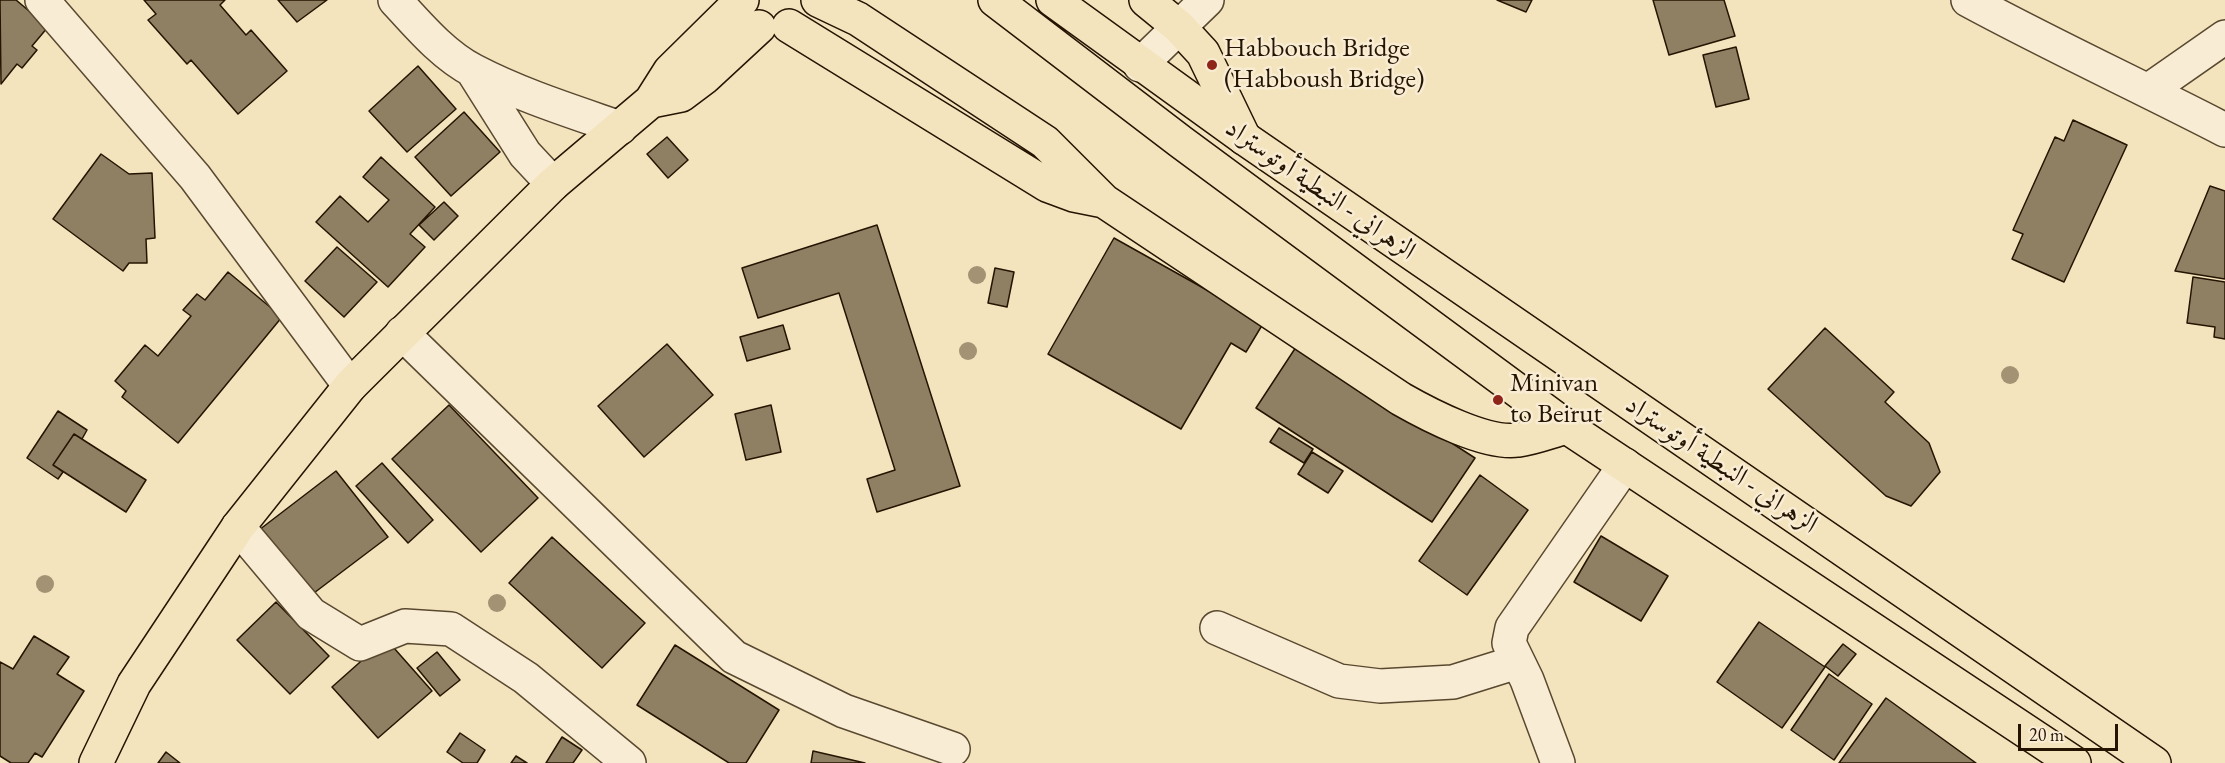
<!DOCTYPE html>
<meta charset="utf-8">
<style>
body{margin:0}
#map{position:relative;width:2225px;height:763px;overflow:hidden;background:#f4e4bd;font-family:"EB Garamond",serif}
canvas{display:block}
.scale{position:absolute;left:2018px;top:724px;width:100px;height:27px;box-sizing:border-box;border:3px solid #241401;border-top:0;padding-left:8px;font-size:18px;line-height:21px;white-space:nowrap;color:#241401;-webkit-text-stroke:4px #f8edd4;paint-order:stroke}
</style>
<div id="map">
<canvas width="2225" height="763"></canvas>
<div class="scale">20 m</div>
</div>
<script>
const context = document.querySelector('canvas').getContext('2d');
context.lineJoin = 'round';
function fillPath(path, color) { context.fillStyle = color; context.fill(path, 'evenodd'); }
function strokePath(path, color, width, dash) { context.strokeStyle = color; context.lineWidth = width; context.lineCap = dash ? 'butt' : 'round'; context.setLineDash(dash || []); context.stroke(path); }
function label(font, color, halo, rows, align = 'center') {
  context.font = font + ' "EB Garamond",Amiri,serif'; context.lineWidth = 5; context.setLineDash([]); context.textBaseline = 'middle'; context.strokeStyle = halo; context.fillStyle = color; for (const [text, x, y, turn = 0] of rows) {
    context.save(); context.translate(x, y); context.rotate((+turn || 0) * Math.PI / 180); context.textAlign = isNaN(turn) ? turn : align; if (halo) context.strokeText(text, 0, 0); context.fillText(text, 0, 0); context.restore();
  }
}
const building = new Path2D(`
 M0,0H16L48,27L32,46L37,50L22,68L17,64L1,84Z
 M144,0H225L220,5L246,35L251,30L287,71L238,114L191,60L187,64L148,20L156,14Z
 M278,0H327L297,22Z
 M1497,0H1532L1526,12Z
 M1653,0H1724L1735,36L1669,55Z
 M1736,47L1749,99L1716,107L1703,55Z
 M418,66L456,109L407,152L369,111Z
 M464,112L500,152L451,196L415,157Z
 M2073,120L2127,145L2064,282L2012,259L2023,234L2013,230L2055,137L2064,141Z
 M667,137L688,160L668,178L647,154Z
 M101,154L129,174L152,173L155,238L146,239L147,263H129L123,271L53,219Z
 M381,157L435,207L410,234L425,247L388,287L316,222L340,196L368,222L389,200L363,177Z
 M2210,186L2225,191V279L2175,271Z
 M444,202L458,216L434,240L419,225Z
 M877,225L960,486L877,512L867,479L895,470L839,293L758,318L742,268Z
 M1114,238L1264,322L1246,352L1231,343L1181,429L1048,354Z
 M337,247L377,282L344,317L305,281Z
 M995,268L1014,272L1007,307L988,303Z
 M228,272L282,317L178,443L122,397L126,391L115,381L145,345L158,356L191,316L183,310L197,294L205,300Z
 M2193,277L2225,282V339L2214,337L2215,327L2187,323Z
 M783,325L790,349L747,361L740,337Z
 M1825,328L1894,392L1885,402L1929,443L1940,472L1911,506L1886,496L1768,389Z
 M667,344L713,395L644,457L598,406Z
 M1298,344L1475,458L1432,522L1256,408Z
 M449,405L538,498L481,552L392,459Z
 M771,405L781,452L746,460L735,414Z
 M58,411L87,430L82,439L74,434L53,465L63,472L58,479L27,458Z
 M1279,428L1313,449L1304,463L1270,442Z
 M74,434L146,480L126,512L53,465Z
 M1312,452L1343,471L1328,493L1298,474Z
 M382,463L433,520L408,543L356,486Z
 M336,471L388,537L310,596L259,530Z
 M1480,475L1528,510L1467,595L1419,561Z
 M1601,536L1668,576L1641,621L1574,582Z
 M552,537L645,623L602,668L509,583Z
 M276,602L329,656L290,694L237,640Z
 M1759,622L1825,667L1782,728L1717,682Z
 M34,636L69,657L57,674L84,691L42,757L35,753L28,763H11L0,756V662L13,669Z
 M386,639L432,691L378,738L332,687Z
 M1843,644L1856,654L1838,676L1825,666Z
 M675,645L779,710L746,763H729L637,705Z
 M437,652L460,680L440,696L417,668Z
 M1829,674L1872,704L1834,760L1791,730Z
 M1886,698L1976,763H1839Z
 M460,733L485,750L477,763H463L447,752Z
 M562,737L582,750L573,763H546Z
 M813,751L865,763H811Z
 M166,752L180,763H158Z
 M516,756L527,763H511Z`);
fillPath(building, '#908063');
strokePath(building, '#241401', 1.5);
const minor = new Path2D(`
 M42,0L195,177L350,386
 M395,0C418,25 443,55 474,71C520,95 571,111 620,128
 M1968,0C2053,46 2140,86 2225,130
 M1140,65L1207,0
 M472,70L525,154L553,184
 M2149,90L2225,37
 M402,333L734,657L844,711L953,749
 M238,527L311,614L360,644L405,626L451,629L526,678L629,763
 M1217,628L1339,681L1380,686L1453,682L1517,662
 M1558,763L1527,680L1509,643L1512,628L1625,465`);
const major = new Path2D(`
 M818,0L858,19L1045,142L1104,201L1401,399C1429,415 1487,445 1518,440C1535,438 1551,431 1567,427
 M1146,0L1179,27L1203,53L1244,138
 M789,26L1047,185L1074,195L1104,201
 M651,101L681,95L705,77L759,27
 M96,763L134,684L238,527L350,386L553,184L651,101L670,71L742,0`);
const highway = new Path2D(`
 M995,0L1181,142L1567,427L2074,763
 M1053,0L1244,138L2154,763`);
strokePath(minor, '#584830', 36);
strokePath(major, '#241401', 36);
strokePath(highway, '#241401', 36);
strokePath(minor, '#f8edd4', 33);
strokePath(major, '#f4e4bd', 33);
strokePath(highway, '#f4e4bd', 33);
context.fillStyle = '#a39374';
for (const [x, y] of [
 [977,275],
 [968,351],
 [2010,375],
 [45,584],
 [497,603]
]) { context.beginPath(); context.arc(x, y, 9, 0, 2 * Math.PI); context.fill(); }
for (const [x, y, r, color] of [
 [1212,65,6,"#8f2418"],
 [1498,400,6,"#8f2418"]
]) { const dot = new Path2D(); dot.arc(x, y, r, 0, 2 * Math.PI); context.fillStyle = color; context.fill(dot); strokePath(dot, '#f8edd4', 2); }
label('27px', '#241401', '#f8edd4', [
 ["Habbouch Bridge",1224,49],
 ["(Habboush Bridge)",1224,80],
 ["Minivan",1510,384],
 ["to Beirut",1510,415]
], 'left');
label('27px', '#241401', '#f8edd4', [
 ["الزهراني - النبطية أوتوستراد",1320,190,35],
 ["الزهراني - النبطية أوتوستراد",1721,465,34]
]);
</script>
